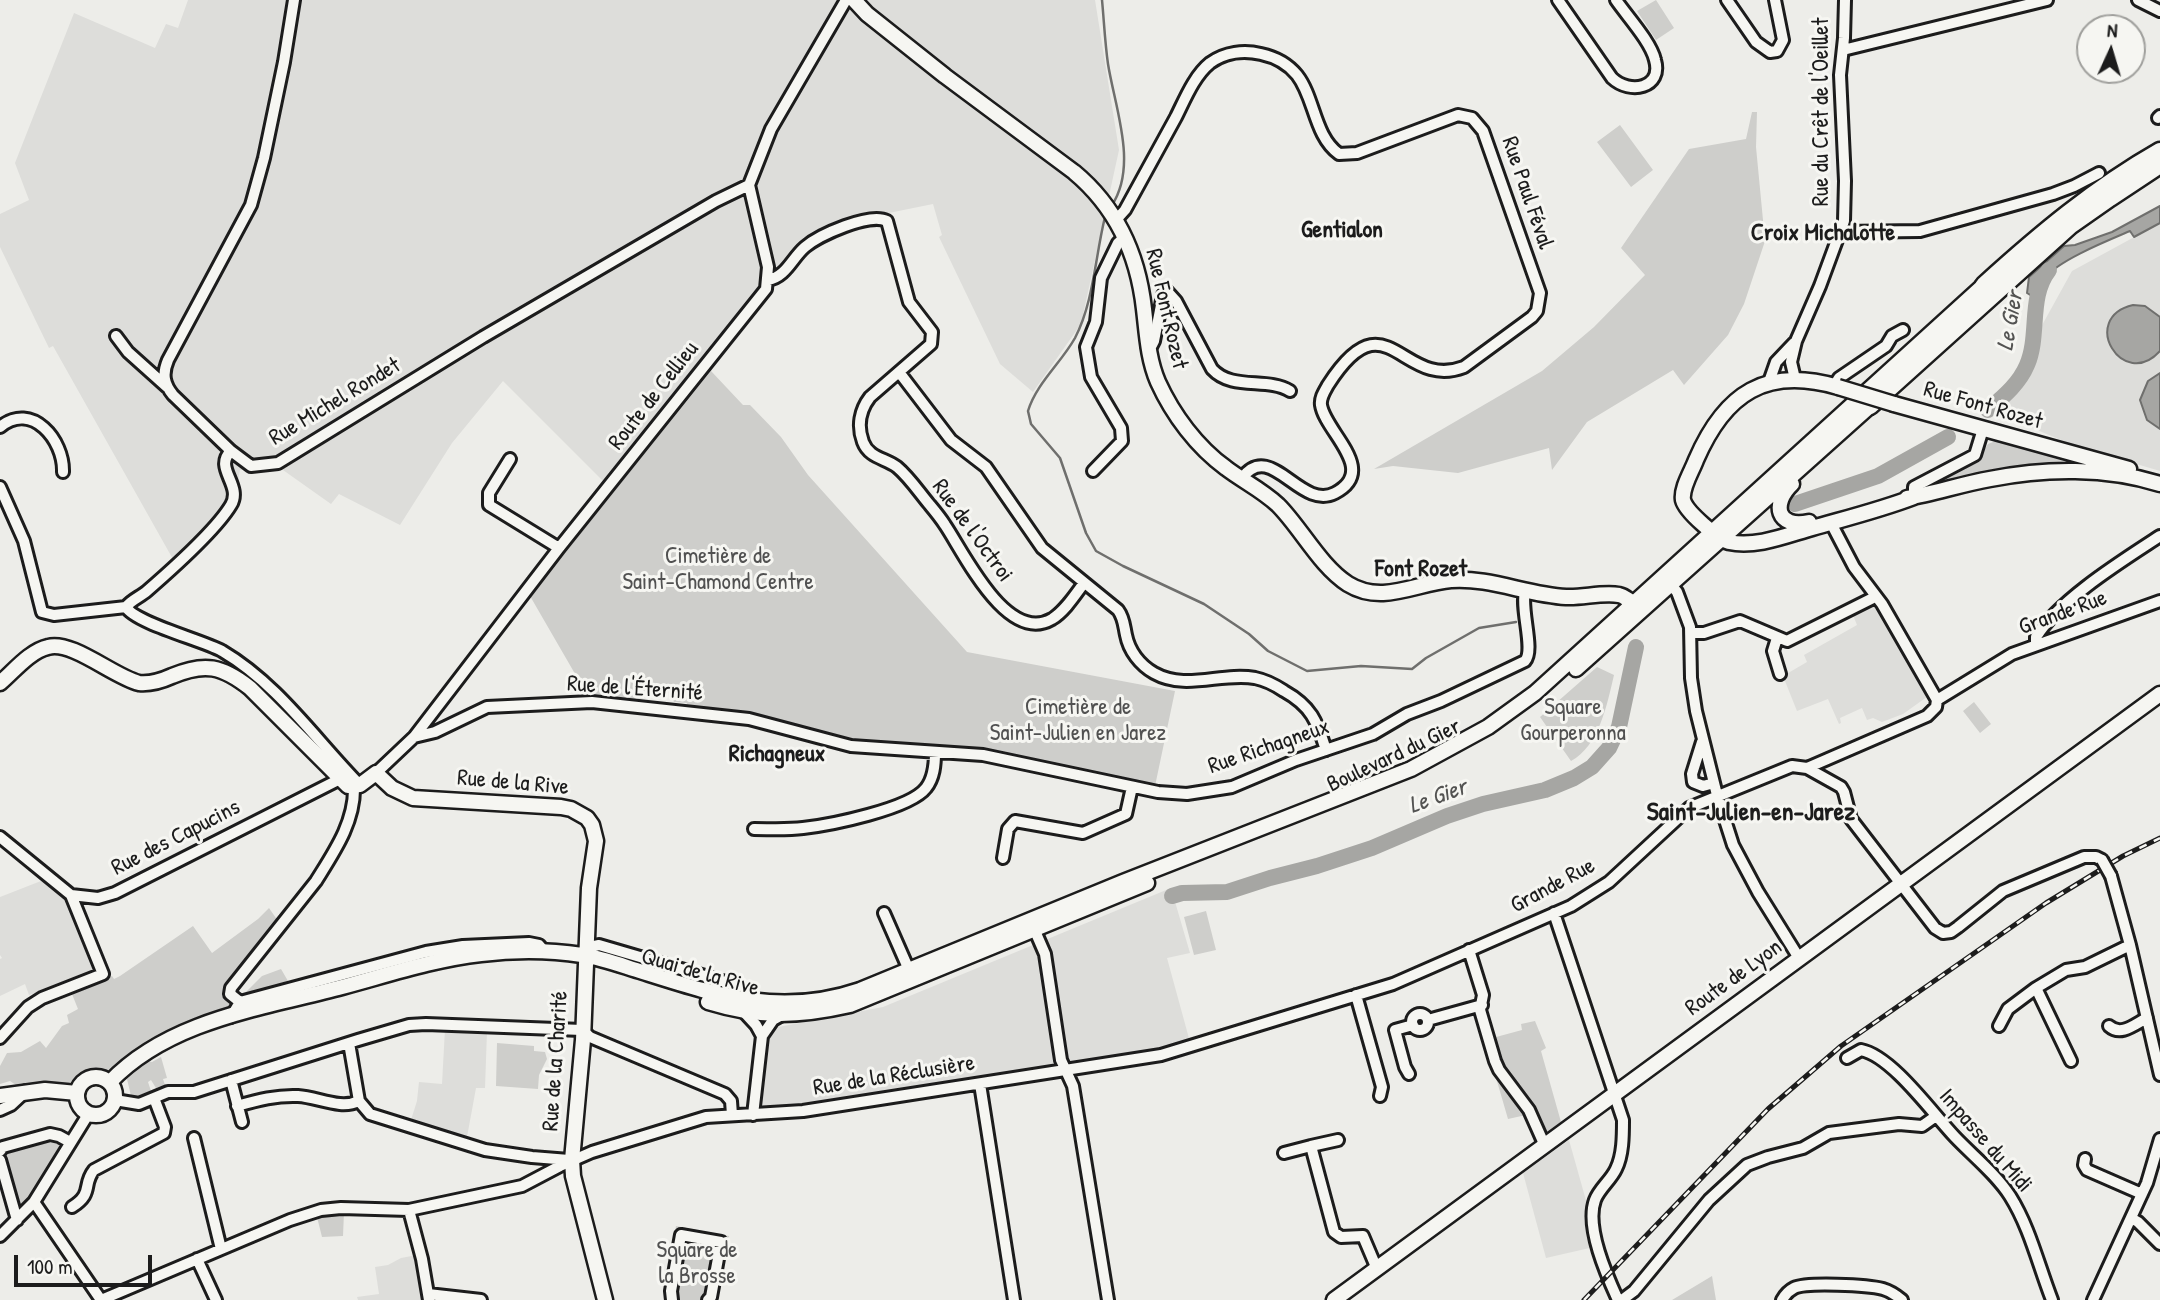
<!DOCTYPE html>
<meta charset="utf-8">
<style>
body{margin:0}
#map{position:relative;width:2160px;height:1300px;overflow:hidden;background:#edede9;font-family:"Patrick Hand",sans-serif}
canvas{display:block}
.north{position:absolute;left:2076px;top:14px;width:70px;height:70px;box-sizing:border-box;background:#f6f6f2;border:2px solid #9f9f9c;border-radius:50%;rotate:4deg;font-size:19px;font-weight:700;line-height:28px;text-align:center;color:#1c1c1c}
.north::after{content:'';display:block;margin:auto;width:24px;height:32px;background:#1c1c1c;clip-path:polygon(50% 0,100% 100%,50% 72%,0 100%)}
.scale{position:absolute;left:14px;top:1255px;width:138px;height:32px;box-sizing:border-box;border:4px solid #1c1c1c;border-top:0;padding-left:9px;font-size:21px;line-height:24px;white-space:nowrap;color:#1c1c1c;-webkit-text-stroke:5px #f6f6f2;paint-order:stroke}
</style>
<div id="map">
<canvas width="2160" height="1300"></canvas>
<div class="north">N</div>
<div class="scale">100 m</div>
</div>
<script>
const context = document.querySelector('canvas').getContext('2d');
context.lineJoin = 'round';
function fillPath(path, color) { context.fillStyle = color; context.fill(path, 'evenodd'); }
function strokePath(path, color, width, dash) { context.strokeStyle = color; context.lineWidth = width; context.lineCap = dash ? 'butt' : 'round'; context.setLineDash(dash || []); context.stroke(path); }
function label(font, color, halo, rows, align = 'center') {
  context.font = font + ' "Patrick Hand",sans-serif'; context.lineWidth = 6; context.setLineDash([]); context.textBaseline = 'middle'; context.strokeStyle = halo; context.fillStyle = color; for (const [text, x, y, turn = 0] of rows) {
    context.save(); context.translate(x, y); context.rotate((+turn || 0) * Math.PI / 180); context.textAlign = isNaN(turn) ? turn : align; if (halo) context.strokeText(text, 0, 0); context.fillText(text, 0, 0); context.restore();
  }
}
fillPath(new Path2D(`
 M188,0H1095L1119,150L1081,324L1033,392L1000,364L939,237L942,235L933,204L869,217L820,233L784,263L753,292L604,482L503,381L452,443L400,525L339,494L331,504L283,470H240L236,491L226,505L174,561L53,346L49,348L0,247V214L29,200L15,163L74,13L155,48L166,24L178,28Z
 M2160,223V471L2073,445L1994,412L2072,271Z
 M1875,603L1931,694L1903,714L1882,722L1873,718L1867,720L1862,708L1840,718L1841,723L1839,724L1828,699L1797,711L1783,676L1807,662L1804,655L1857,625L1853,615Z
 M41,881L48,882L59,891L74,914L99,972L29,995L25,984L0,996V959L2,958L0,955V897Z
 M1171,888L1190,953L1167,958L1190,1042L1159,1052L1050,1066L758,1110L768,1029L883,1007Z
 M445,1029L487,1031L485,1088H476L467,1137L411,1120L417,1101L419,1082L442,1084Z
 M1569,1140L1587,1204L1594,1247L1546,1258L1523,1173Z
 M417,1255L425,1300H358L357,1297L379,1294L375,1267L388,1265L401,1258Z`), '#ddddda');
fillPath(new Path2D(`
 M1656,0L1674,28L1656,40L1637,11Z
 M1752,112H1757L1756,147L1765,241L1744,304L1728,335L1684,385L1673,370L1587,422L1552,470L1549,448L1458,473L1393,466L1374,469L1542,371L1594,327L1645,275L1621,248L1689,149L1746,139Z
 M1620,125L1653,170L1631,187L1597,142Z
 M711,371L743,405H750L781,437L808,475L967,652L1175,691L1155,786L977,751L875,747L686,709L687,703L674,702L669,692L657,696L648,695L636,703L589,698L530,596Z
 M1998,440L2073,461L2074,464L2008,468L1929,486L1976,462L1988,444Z
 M1597,667L1614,675C1607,705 1599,746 1571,761L1540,717Z
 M1974,702L1991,724L1980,733L1963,711Z
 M269,908L278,921L228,987L235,1004L225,1013L180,1029L175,1027L141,1046V1050L114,1069L87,1072L69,1083L19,1087L10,1081L0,1084V1066L7,1053L21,1052L40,1041L46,1048L62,1026L69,1023L67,1015L78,1009L72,994L112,976L114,979L120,976L193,926L212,953L258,919Z
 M1206,911L1216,950L1194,955L1184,917Z
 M281,969L288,981L243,995L262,976Z
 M1535,1021L1546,1048L1541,1051L1561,1122L1534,1142L1526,1115L1508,1119L1485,1040L1522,1030L1521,1024Z
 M497,1043L534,1046V1051L545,1052L547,1059L539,1075L538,1089L496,1086Z
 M161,1057L167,1078L163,1079L165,1085L156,1088L151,1080L148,1082L151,1091L133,1098L131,1096L127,1079L147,1061L152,1062Z
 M50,1134L70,1142L17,1220L0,1151Z
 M344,1212L343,1236L322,1237L317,1217Z
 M676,1226L729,1236L717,1300H667L668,1293L665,1292Z
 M1712,1276L1716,1300H1672Z`), '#cececb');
const water = new Path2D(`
 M2160,206V223L2134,237L2130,231C2109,240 2059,260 2046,277C2041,283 2038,291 2035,298L2027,293L2029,277L2064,246L2075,245L2112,232Z
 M2133,305L2145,306L2160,317V351C2123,392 2078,318 2133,305Z
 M2160,373V429L2147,420L2140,400L2148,381Z`);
fillPath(water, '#a6a6a3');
strokePath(water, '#6f6f6d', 2);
strokePath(new Path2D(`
 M1102,0C1104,21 1105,43 1108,64C1115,108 1138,165 1112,205
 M1105,217C1095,257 1094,301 1075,338C1061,363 1036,384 1028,411L1031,424L1060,458L1086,533L1096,551L1123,566L1204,604L1249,634L1268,651L1307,671L1361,666L1412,669L1426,658L1479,628L1516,622`), '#6f6f6d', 2.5);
strokePath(new Path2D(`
 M1988,410C2003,397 2019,384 2027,365C2040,335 2028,297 2049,270
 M1795,504L1878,476L1948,437
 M1172,896L1182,893L1227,892L1270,878L1317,866L1372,848L1447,816L1483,804L1545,790L1574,778L1592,767L1609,748L1619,727L1636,647`), '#a6a6a3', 16);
const minor = new Path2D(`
 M294,0L284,62L264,158L251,205L168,360C162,374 164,384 173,395L231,451L251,466L278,463L483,337L716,201L749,185
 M1558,0L1612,78C1630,95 1663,88 1655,60C1651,42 1627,16 1616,0
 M1727,0L1756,42L1770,52L1777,51L1783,40L1775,0
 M2138,0L2160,11
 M1843,50L2047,0
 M2158,118L2160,116
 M1116,220L1125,210C1142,179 1159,148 1176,117C1185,99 1194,76 1210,63C1225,52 1244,50 1261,54C1275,57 1288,64 1297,75C1315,98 1314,136 1339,154L1357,153L1458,115L1472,118L1483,131L1540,293L1537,311L1532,317L1464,367C1401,391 1387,293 1328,385C1324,392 1320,398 1321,405C1325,432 1379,470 1335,493C1300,511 1271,439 1242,478
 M1841,232L1920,231L2053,194L2074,186L2099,173
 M768,280C786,277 792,258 805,247C819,235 870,212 887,221L909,302L932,332L931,344L870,397C860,410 857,426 863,442C869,458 885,458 897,467C909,477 919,492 929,504C934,510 940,517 945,525C964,553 1007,645 1052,619C1065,611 1075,595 1084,583
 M116,336L128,352L167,387
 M1147,346L1152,345L1154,341L1163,295L1167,291L1176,301L1212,369C1232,391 1267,377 1290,391
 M899,372L951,440L986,467L1042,548L1118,610C1124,618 1124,626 1126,635C1129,651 1140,665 1154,673C1186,691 1221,672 1255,678C1265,680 1275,685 1284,691C1311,706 1317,721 1326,750
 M1795,379L1791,362L1796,341L1820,286L1844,221L1845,181L1840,75L1844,38L1845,0
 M1769,382L1776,362L1794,343
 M1834,386L1839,378L1886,346L1892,336L1903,330
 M0,427C32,401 64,440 63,472
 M510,459L489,493V505L559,548
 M1093,471L1122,441L1121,428L1091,377L1086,347L1096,322L1101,278L1118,243L1125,237
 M0,487L24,541L42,612L54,615L126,607
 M1914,497V487L1975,455L1983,429
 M1831,523L1854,567L1882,604L1937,700
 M1668,581L1677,592L1690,627L1691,678L1696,711L1717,795L1733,845L1758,892L1799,958
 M126,607C135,623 202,640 222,651C278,684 315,739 360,785
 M126,607C131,600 140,597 147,591C170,571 216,530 231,505C243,485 213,468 231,451
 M1691,633H1704L1740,621L1787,641L1875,597
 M1777,638L1773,651L1780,674
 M2036,645V637C2060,599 2122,561 2160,536
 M414,737L435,732L487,707L592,702L749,719L851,746L983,755L1158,792L1187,794L1232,787L1296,760L1373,734L1407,714L1441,701L1525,661C1535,650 1520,609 1525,591
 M1702,742L1692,774L1693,782L1703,786L1714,783
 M1807,768L1927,716L1936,707L1937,700L2012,654L2160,601
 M376,773L414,737L559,548L766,289L768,267L749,185L771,129L846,0
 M754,829C771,829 787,830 803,828C830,825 910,809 926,788C934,778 935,765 935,752
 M0,837L71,895L98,898L115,893L340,779
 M1003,858L1008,829L1015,821L1083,833L1126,814L1132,787
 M2111,876L2130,945L2160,1075
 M884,913L909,970
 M1554,913L1623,1120C1623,1136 1623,1155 1616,1169C1611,1180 1599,1189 1595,1200C1585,1227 1607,1276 1618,1300
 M1032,924L1045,954L1061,1060L1073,1086L1108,1300
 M585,948L599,945L739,986
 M1469,950L1483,995L1480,1010L1495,1061L1499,1070L1529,1110L1545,1146
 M2036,988L2071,1061
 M1356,995L1382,1087L1380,1096
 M240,1002L230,994L231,988L316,881C334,852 355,822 354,787
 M744,1012L756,1025L762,1036
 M1412 1022a8 8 0 1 1 16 0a8 8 0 1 1-16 0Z
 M231,1017L240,1002L426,952L463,946L529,943L539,945L545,952
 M1428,1020L1482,1005
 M1999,1026L2008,1009L2036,988L2066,970L2085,967L2130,945
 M2109,1026C2121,1037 2135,1024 2147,1018
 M0,1038L28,1007L42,998L103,974L71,895
 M349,1043L359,1101L370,1114L485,1150L532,1157L569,1160
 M1847,1058L1861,1050C1892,1056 1933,1114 1955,1137C1973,1156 1996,1174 2010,1196C2030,1228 2038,1264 2052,1300
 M1409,1074L1405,1067L1395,1030L1413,1025
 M231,1080L242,1122
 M980,1084L1014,1300
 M115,1100L139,1104L168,1092H194L358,1040L409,1025L426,1024L582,1030L590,1037L725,1094L731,1101L732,1115
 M237,1106C258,1100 277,1095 298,1096C318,1097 340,1110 359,1101
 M0,1110L11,1105L26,1091
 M753,1115L762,1036L773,1020L782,1015
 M194,1138L221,1249
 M1338,1140L1311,1146L1334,1232L1341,1237L1363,1236L1377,1269
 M0,1151L3,1147L50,1134L59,1136L70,1142
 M1284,1153L1311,1146
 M2085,1159L2084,1165L2087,1170L2142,1194
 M0,1160L17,1220
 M34,1202L101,1300
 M72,1207C94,1193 82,1185 94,1170L164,1133L165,1127L154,1098
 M409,1210L422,1259L429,1300
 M2131,1218L2138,1222L2160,1244
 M0,1236L34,1202L89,1113
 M197,1259L216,1300
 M428,1294L481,1300
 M101,1300L290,1220L321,1210L341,1208L409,1210L522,1186L560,1166L592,1152L706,1117L803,1111L1161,1055L1393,984L1571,906L1609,882L1689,808L1792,766L1807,768L1841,787L1844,792L1851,819L1935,928L1943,933L1951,932L1958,927L2003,891L2084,857H2096L2102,860
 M672,1300L671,1291L681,1235L721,1242L711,1297L708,1300
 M1622,1300L1634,1291L1709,1200L1747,1165L1768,1157L1803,1148L1829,1133L1899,1124L1922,1126L1936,1116
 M1782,1300C1785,1295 1788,1291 1794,1288C1806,1282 1868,1285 1883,1289C1890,1291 1896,1295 1902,1300
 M2093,1300L2147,1183L2160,1139`);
const major = new Path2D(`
 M854,0L867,14L945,76L1074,172C1116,207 1138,255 1144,309C1147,334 1148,359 1158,382C1173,415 1197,447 1226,468C1243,481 1262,490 1278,505C1301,528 1320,566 1348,584C1382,605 1416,583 1451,580C1489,577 1528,595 1566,597C1583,598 1602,592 1619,595C1628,597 1633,605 1639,611
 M1838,387C1766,366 1725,393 1696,460C1692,471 1681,488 1683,500C1686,512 1718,539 1729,542C1756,548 1787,535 1812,528C1847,518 1880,510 1914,497
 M1894,404L2129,469
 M1792,484C1771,504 1777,529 1809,522
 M1907,498C1935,493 1962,484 1990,479C2045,468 2106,467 2160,484
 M1576,669L1870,406
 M0,683C14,671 30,651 48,647C72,640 114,677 139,683C150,684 161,681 172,676C205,662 222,666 250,688L348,786L360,785L376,773L392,788L413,798L561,807L571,809L587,818L592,825L596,841L589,888L583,1040L572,1160L573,1176L605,1300
 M708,1002C760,1018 797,1017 850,1005L1147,883
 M77 1096a19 19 0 1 1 38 0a19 19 0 1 1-38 0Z
 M110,1082C169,1020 263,1008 342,987C387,975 435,959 481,954C514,950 549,950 582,955C603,958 623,966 643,972C719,996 781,1017 860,990L1123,882L1411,769L1488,727L1535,693L1984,285
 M0,1096L45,1090L77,1093
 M1334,1300L2160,694`);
const highway = new Path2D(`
 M1984,285C2039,235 2095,188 2160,151
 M1870,406L2070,226L2110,198L2160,165`);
strokePath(minor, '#1c1c1c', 16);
strokePath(major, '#1c1c1c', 19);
strokePath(highway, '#1c1c1c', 21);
strokePath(minor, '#f6f6f2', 10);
strokePath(major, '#f6f6f2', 14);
strokePath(highway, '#f6f6f2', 16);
const rail = new Path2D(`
 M1584,1300L1768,1109L1841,1046L2046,903L2123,856L2160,838`);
strokePath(rail, '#1c1c1c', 5);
strokePath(rail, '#f6f6f2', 2.5, [8]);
const minorBridge = new Path2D(`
 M2102,860L2111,876`);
const majorBridge = new Path2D(`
 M1838,387L1894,404`);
strokePath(minorBridge, '#1c1c1c', 16, []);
strokePath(majorBridge, '#1c1c1c', 19, []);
strokePath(minorBridge, '#f6f6f2', 10);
strokePath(majorBridge, '#f6f6f2', 14);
label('23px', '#1c1c1c', '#f6f6f2', [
 ["Rue du Crêt de l'Oeillet",1822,112,-90],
 ["Rue Paul Féval",1527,193,71],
 ["Rue Font Rozet",1166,309,77],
 ["Route de Cellieu",654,396,-52],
 ["Rue Michel Rondet",335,402,-31],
 ["Rue Font Rozet",1983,406,16],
 ["Rue de l'Octroi",972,531,54],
 ["Grande Rue",2063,613,-20],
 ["Rue de l'Éternité",635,689,4],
 ["Rue Richagneux",1269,747,-19],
 ["Boulevard du Gier",1394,756,-25],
 ["Rue de la Rive",513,783,5],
 ["Rue des Capucins",176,838,-27],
 ["Grande Rue",1553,886,-28],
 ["Quai de la Rive",700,973,16],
 ["Route de Lyon",1734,978,-36],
 ["Rue de la Charité",556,1061,-86],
 ["Rue de la Réclusière",894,1076,-9],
 ["Impasse du Midi",1985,1141,49]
]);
label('23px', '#515151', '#f6f6f2', [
 ["Cimetière de",718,557],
 ["Saint-Chamond Centre",718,583],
 ["Cimetière de",1078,708],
 ["Saint-Julien en Jarez",1078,734],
 ["Square",1573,708],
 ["Gourperonna",1573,734],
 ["Square de",697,1251],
 ["la Brosse",697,1277]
]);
label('bold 24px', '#1c1c1c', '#f6f6f2', [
 ["Gentialon",1342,231],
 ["Croix Michalotte",1823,234],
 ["Font Rozet",1421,570],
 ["Richagneux",777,755]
]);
label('italic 24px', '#535352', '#f6f6f2', [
 ["Le Gier",2011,321,-80],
 ["Le Gier",1438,797,-20]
]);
label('bold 26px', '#1c1c1c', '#f6f6f2', [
 ["Saint-Julien-en-Jarez",1751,813]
]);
</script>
